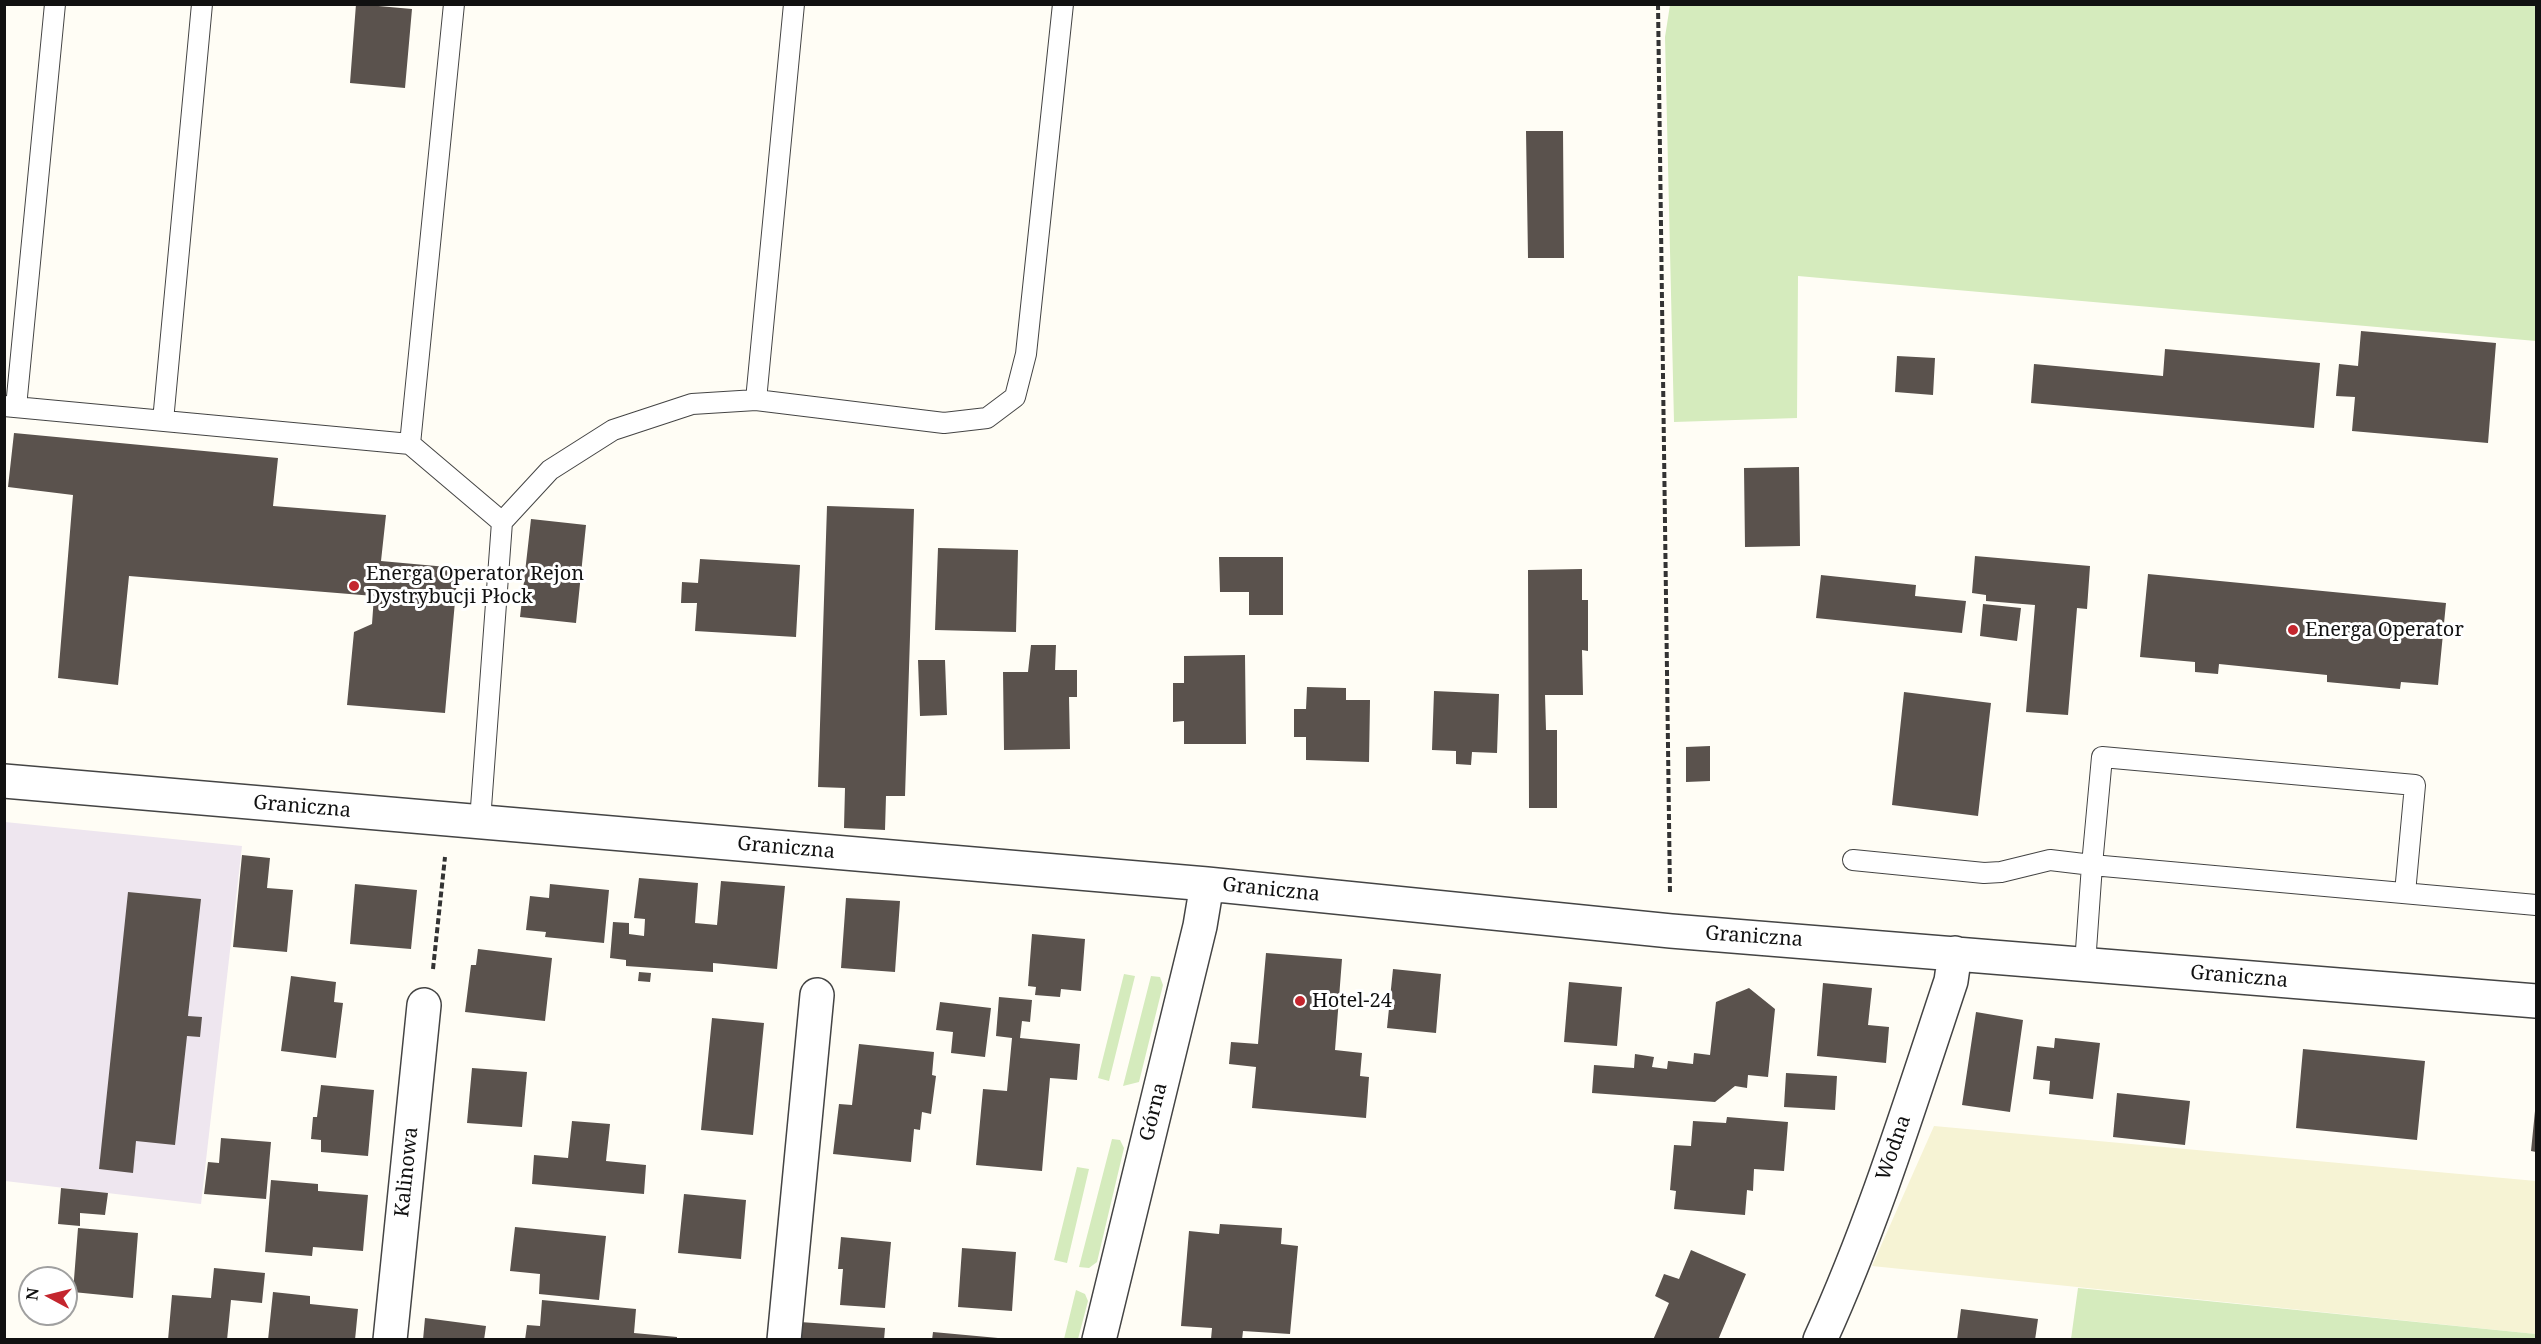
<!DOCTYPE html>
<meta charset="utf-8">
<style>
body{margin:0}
#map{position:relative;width:2541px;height:1344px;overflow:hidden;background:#fffdf5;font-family:"Noto Serif",serif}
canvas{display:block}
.frame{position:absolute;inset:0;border:6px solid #111;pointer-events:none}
.north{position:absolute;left:18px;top:1266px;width:60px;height:60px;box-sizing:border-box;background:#fff;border:2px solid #a0a0a0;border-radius:50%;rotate:277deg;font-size:16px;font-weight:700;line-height:24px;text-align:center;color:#111}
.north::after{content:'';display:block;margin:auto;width:21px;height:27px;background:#c4262e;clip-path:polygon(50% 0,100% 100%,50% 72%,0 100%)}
</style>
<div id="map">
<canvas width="2541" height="1344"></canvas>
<div class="frame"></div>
<div class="north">N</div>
</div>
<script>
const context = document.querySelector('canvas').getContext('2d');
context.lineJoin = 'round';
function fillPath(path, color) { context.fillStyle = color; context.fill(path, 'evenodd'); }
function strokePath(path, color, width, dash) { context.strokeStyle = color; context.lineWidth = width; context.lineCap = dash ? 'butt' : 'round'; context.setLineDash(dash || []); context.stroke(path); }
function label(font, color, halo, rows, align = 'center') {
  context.font = font + ' "Noto Serif",serif'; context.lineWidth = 6; context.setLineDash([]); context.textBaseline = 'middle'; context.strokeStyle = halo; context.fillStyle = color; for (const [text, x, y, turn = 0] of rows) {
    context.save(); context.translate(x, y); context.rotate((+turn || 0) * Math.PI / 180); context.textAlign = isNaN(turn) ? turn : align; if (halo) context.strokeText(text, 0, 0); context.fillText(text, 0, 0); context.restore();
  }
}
fillPath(new Path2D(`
 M5,822L242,846L201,1204L5,1181Z`), '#eee6ef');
fillPath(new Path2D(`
 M1934,1126L2536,1181V1334L1872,1266Z`), '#f6f3d4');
fillPath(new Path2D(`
 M1670,5H2536V341L1798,276L1797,418L1674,422L1665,37Z
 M1124,974L1135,976L1109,1081L1098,1078Z
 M1151,976L1160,977L1163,985L1139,1082L1123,1086Z
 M1112,1139L1120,1140L1124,1148L1097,1262L1089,1268L1079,1267Z
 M1077,1167L1089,1169L1067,1263L1054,1260Z
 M2078,1288L2536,1334V1339H2071Z
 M1076,1290L1085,1294L1088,1301L1078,1339H1064Z`), '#d5ebbd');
fillPath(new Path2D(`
 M356,4L412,9L405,88L350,83Z
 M1526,131H1563L1564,258H1528Z
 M2361,331L2496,343L2488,443L2352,431L2355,397L2336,396L2339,364L2358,366Z
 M2165,349L2320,363L2314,428L2031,403L2034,364L2163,376Z
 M1897,356L1935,358L1933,395L1895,392Z
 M14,433L278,458L273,506L386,515L381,561L458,568L445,713L347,705L354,632L372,624L374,596L129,576L118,685L58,678L73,495L8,487Z
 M1799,467L1800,546L1745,547L1744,468Z
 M827,506L914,509L905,796H886L885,830L844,828L845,788L818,787Z
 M531,519L586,525L576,623L520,617Z
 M938,548L1018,550L1016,632L935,630Z
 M1975,556L2090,566L2087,609L2077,608L2068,715L2026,712L2035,605L1986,601V595L1972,593Z
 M1219,557H1283V615H1249V592H1220Z
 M700,559L800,565L796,637L695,631L697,603H681L682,582L698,583Z
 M1582,569V600H1588V651L1582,650L1583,695H1545L1546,730H1557V808H1529L1528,570Z
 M2148,574L2446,603L2438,685L2401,682L2400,689L2327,682V675L2219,664L2218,674L2195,672V662L2140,657Z
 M1821,575L1916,585L1915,596L1966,601L1962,633L1816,618Z
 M1983,604L2021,608L2017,641L1980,636Z
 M1031,645H1056L1055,670H1077V697H1069L1070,749L1004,750L1003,672H1028Z
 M1245,655L1246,744H1184V721L1173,722V683H1184V656Z
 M918,660H945L947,715L920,716Z
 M1307,687L1346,688V700H1370L1369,762L1306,760V737H1294V709H1306Z
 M1434,691L1499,694L1497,753L1472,752L1471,765L1456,764V751L1432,750Z
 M1904,692L1991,703L1978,816L1892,805Z
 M1710,746V781L1686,782V747Z
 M242,855L270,858L267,888L293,890L287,952L233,947Z
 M639,878L698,883L695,923L717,925L721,881L785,886L777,969L713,963V972L626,966V960L610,958L613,922L629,923V934L644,936L645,919L634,918Z
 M355,884L417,890L411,949L350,944Z
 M550,884L609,890L604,943L545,937L546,932L526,930L530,896L549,898Z
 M128,892L201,899L188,1016L202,1017L200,1037L187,1036L175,1145L136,1141L133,1173L99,1169Z
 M846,898L900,901L895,972L841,968Z
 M1032,934L1085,939L1081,991L1061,989L1060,997L1035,995L1036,987L1028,986Z
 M478,949L552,958L545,1021L465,1012L471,965H476Z
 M1266,953L1342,959L1335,1050L1362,1053L1360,1076L1369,1077L1366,1118L1252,1108L1256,1067L1229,1064L1231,1042L1258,1044Z
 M1393,969L1441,974L1436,1033L1387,1028Z
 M639,972L651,973L650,982L638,981Z
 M291,976L336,982L334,1002L343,1003L336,1058L281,1051Z
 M1569,982L1622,987L1617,1046L1564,1042Z
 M1823,983L1872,988L1868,1025L1889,1027L1886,1063L1817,1056Z
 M1749,988L1775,1009L1768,1077L1748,1075L1747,1088L1735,1086L1715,1102L1592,1093L1594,1065L1634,1068L1635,1054L1654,1057L1652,1067L1667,1069L1668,1061L1693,1064L1694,1053L1710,1055L1716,1002Z
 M999,997L1032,1000L1030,1022L1022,1021L1020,1038L1080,1044L1077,1080L1050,1078L1042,1171L976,1165L983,1089L1007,1091L1012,1038L996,1036Z
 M940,1002L991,1008L985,1057L951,1053L953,1032L936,1030Z
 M1976,1012L2023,1020L2010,1112L1962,1105Z
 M712,1018L764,1023L753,1135L701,1130Z
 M2055,1038L2100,1043L2093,1099L2049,1094L2050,1081L2033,1079L2037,1046L2054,1048Z
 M859,1044L934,1052L932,1075L936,1076L931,1114L922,1112L920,1130L914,1129L911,1162L833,1154L839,1104L852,1105Z
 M2303,1049L2425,1061L2417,1140L2296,1128Z
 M472,1068L527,1072L522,1127L467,1123Z
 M1786,1073L1837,1076L1835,1110L1784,1107Z
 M321,1085L374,1090L368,1156L321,1152V1140L311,1139L313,1117H317Z
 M2117,1093L2190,1101L2185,1145L2113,1137Z
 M2535,1111H2536V1152L2531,1151Z
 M1727,1117L1788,1122L1784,1171L1754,1169L1753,1191L1747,1190L1745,1215L1674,1209L1676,1191L1670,1190L1674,1145L1691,1146L1693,1121L1726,1123Z
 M572,1121L610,1124L606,1161L646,1165L644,1194L532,1184L534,1155L568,1158Z
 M221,1138L271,1142L266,1199L204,1194L208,1162L219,1163Z
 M271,1180L318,1184V1191L368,1195L363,1251L313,1247L312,1256L265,1252Z
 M61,1188L108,1193L105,1215L80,1213V1226L58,1224Z
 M684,1194L746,1200L741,1259L678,1253Z
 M1220,1224L1282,1228L1281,1244L1298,1246L1290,1334L1243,1331L1242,1340H1219L1211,1339L1212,1328L1181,1326L1189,1231L1219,1234Z
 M515,1227L606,1236L599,1300L539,1294L540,1274L510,1271Z
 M78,1228L138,1233L133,1298L73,1292Z
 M841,1237L891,1242L885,1308L840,1305L843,1269H838Z
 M962,1248L1016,1252L1012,1311L958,1307Z
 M1691,1250L1746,1274L1718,1340H1653L1669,1303L1655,1296L1664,1274L1679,1279Z
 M214,1268L265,1273L262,1303L231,1300L227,1340H168L172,1295L211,1298Z
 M273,1292L310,1296V1304L358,1309L355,1340H268Z
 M542,1300L636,1309L634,1333L677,1337V1340H525L527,1325L540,1326Z
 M1961,1309L2038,1319L2035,1340H1957Z
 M425,1318L486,1326L484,1340H423Z
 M800,1322L885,1328L884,1340H799Z
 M933,1332L998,1338V1340H932Z`), '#5a524d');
const service = new Path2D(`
 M756,400L794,4
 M4,406L410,444L502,522L480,821
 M16,407L55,4
 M163,421L202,4
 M410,444L454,4
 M502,522L550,470L613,430L692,404L756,400L944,423L987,418L1015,397L1026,354L1063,4
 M1853,860L1984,873L2001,872L2050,860L2092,865L2102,757L2415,785L2405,893
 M2085,964L2092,865L2536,905`);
const minor = new Path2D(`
 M4,781L1207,884L1671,931L2536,1001
 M390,1340L424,1005
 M784,1340L817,995
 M1099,1340L1200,926L1207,884
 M1820,1340C1873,1224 1911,1101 1951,981L1955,953`);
strokePath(service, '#444', 22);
strokePath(minor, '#444', 36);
strokePath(new Path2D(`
 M1658,4L1670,894
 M433,969L445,857`), '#333', 4, [6, 3]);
strokePath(service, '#fff', 20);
strokePath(minor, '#fff', 33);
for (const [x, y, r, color] of [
 [354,586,6,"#c4262e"],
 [2293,630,6,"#c4262e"],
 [1300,1001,6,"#c4262e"]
]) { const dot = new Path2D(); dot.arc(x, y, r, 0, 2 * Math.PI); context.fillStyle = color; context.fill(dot); strokePath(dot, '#fff', 2); }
label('20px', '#111', '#fff', [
 ["Energa Operator Rejon",366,574],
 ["Dystrybucji Płock",366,597],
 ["Energa Operator",2305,630],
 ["Hotel-24",1312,1001]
], 'left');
label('20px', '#111', '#fff', [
 ["Graniczna",302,807,5],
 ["Graniczna",786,848,5],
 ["Graniczna",1271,890,6],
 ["Graniczna",1754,937,4],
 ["Graniczna",2239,977,5],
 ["Górna",1154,1112,-76],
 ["Wodna",1894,1148,-71],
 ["Kalinowa",407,1172,-84]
]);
</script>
